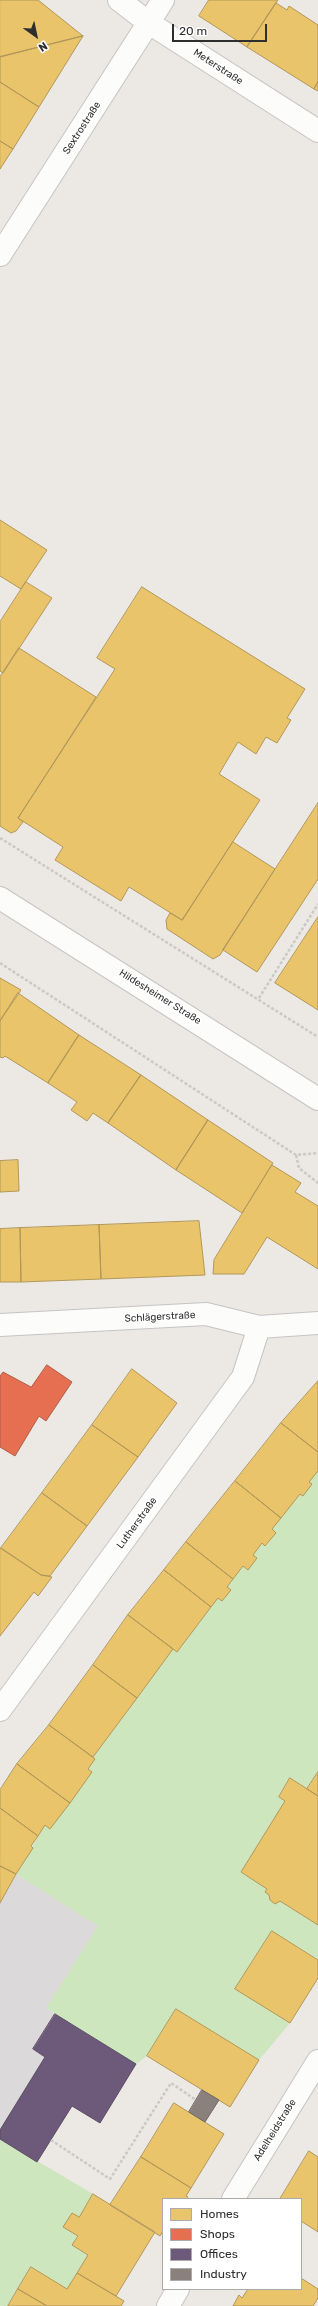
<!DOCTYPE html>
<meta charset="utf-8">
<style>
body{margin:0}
#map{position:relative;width:318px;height:2306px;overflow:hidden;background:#ece8e4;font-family:Rubik,sans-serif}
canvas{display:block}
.legend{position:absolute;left:162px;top:2198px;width:140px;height:92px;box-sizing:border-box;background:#fff;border:1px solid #ababab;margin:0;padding:5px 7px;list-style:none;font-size:12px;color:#2e2e2e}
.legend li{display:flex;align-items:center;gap:8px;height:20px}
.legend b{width:20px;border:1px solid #ababab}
.north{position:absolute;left:16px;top:16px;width:40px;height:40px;-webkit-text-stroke:3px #fff;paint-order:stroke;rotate:147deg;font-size:11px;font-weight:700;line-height:16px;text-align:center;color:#2e2e2e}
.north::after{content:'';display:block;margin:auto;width:14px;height:18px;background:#2e2e2e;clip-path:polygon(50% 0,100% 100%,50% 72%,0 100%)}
.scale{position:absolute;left:172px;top:24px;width:95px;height:18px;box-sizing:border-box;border:2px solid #2e2e2e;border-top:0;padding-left:5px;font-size:12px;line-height:14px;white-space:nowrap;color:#2e2e2e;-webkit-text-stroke:3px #fff;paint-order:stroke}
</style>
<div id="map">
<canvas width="318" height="2306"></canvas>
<ul class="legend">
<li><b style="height:11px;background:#e9c46a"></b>Homes</li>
<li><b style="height:11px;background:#e76f51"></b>Shops</li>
<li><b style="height:11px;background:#6d597a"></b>Offices</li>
<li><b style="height:11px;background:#8a817c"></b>Industry</li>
</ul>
<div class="north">N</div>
<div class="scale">20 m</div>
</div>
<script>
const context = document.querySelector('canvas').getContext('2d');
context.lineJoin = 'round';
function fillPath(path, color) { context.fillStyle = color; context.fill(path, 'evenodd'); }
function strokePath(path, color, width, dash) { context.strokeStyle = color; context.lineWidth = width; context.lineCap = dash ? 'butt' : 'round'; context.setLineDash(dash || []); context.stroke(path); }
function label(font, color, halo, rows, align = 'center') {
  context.font = font + ' Rubik,sans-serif'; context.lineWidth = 4; context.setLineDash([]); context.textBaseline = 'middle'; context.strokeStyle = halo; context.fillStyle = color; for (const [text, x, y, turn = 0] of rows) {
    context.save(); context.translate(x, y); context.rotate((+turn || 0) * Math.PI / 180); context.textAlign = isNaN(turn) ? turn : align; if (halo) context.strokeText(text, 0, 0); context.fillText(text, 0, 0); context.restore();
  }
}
fillPath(new Path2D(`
 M16,1874L99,1926L46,2008L55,2014L33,2049L45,2057L0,2130V1903Z`), '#dcd9db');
fillPath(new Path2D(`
 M318,1471V1772L307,1789L290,1778L279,1797L285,1801L241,1872L267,1889L265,1892L269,1895L270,1900L275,1903L280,1901L318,1925V1959L272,1931L236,1989L290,2023L259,2060L176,2009L147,2056L136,2064L46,2008L98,1926L16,1874L45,1825L50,1829L92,1772L88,1769L95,1759L93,1757L173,1649L177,1652L218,1598L222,1601L230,1590L227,1587L243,1566L248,1570L257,1558L253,1555L262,1543L266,1546L276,1533L272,1529L300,1494L312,1484L309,1482Z
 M0,2139L93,2194L79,2217L72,2213L64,2227L78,2236L72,2245L88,2255L67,2289L31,2267L8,2306H0Z`), '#cee6be');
const homes = new Path2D(`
 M0,0H38L83,36L0,57Z
 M209,0H278L247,47L199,16Z
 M276,3L287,10L289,6L318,25V82L314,89L247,47Z
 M83,36L39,107L0,82V57Z
 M0,82L39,107L13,149L0,141Z
 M318,82V91L314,89Z
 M0,141L13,149L0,169Z
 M0,520L47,550L21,589L0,576Z
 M26,582L52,598L3,673L0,671V622Z
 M142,587L305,689L287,718L291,720L277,743L266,737L256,754L238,742L219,774L260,800L182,920L129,887L121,901L55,860L63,847L18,818L115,669L97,658Z
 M19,648L96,697L18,818L23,822L16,831L11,833L0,826V677Z
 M318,803V879L257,972L223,950Z
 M233,842L275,869L220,955L213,959L167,929L166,920L170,913L182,920Z
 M318,917V1010L275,983Z
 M0,978L21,990L0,1021Z
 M18,993L79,1035L48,1083L5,1056L3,1058L0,1057V1021Z
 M79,1035L141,1075L108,1123L93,1113L87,1121L71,1110L77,1102L48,1083Z
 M141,1075L208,1120L176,1170L108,1123Z
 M208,1120L273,1163L242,1213L176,1170Z
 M18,1160L19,1191L0,1192V1161Z
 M272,1165L301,1183L295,1192L318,1206V1269L267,1237L244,1274H213L214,1260Z
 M199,1221L205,1275L101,1279L99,1225Z
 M99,1225L101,1279L21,1282L20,1228Z
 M20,1228L21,1282H0V1229Z
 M132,1369L177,1403L138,1457L92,1425Z
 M318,1381V1452L281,1423Z
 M281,1423L318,1452V1471L309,1482L312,1484L303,1496L300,1494L281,1518L235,1481Z
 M92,1425L138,1457L87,1526L42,1493Z
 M235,1481L281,1518L272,1529L276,1533L265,1546L262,1543L253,1555L257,1558L248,1570L243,1566L233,1579L186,1542Z
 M42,1493L87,1526L50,1576L41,1575L1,1548Z
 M186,1542L233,1579L227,1587L231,1590L222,1601L218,1598L211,1607L164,1570Z
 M0,1548L41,1575L52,1577L38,1596L34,1592L0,1636Z
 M164,1570L211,1607L177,1652L128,1615Z
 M128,1615L173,1649L137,1698L93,1665Z
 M93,1665L137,1698L93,1757L49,1725Z
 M49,1725L95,1759L88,1769L92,1772L70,1803L17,1764Z
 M17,1764L70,1803L50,1829L45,1825L38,1836L0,1808V1790Z
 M318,1772V1796L307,1789Z
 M290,1778L318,1796V1925L280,1901L275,1904L270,1900L269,1895L265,1892L267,1889L241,1872L285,1801L279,1797Z
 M0,1808L38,1836L31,1846L33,1848L16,1874L0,1866Z
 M0,1866L16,1874L0,1903Z
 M272,1931L318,1960V1978L290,2023L235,1989Z
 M176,2009L259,2060L230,2107L147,2056Z
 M174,2103L224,2134L191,2188L141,2157Z
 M309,2151L318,2157V2232L301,2221V2199H280Z
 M141,2157L191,2188L186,2196L188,2197L187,2199H163V2231L160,2236L110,2205Z
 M93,2194L155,2232L116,2296L77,2273L88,2255L72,2245L78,2236L63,2227L72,2213L79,2217Z
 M31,2267L67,2289L77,2273L124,2301L121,2306H47L18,2289Z
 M301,2278L318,2289V2298L313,2306H233L239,2295L242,2298L248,2289H301Z
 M18,2289L47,2306H8Z`);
fillPath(homes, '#e9c46a');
strokePath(homes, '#b19758', 1);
const shops = new Path2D(`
 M47,1365L72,1382L46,1421L39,1416L15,1456L0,1447V1376L3,1372L31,1387Z`);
fillPath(shops, '#e76f51');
strokePath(shops, '#b05c46', 1);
const offices = new Path2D(`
 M55,2014L136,2064L100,2123L72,2106L37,2162L0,2139V2130L45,2057L33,2049Z`);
fillPath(offices, '#6d597a');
strokePath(offices, '#5a4c63', 1);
const industry = new Path2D(`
 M202,2090L219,2100L205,2122L189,2112Z`);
fillPath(industry, '#8a817c');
strokePath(industry, '#6e6865', 1);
const street = new Path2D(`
 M119,0L149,23L318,131
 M0,255L163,0
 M0,1325L206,1314L259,1327L318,1323
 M0,1710L243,1377L259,1327
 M233,2199L318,2061
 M168,2306L178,2289`);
const secondary = new Path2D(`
 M0,898L318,1099`);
strokePath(street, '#c5c4c5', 24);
strokePath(secondary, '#c5c4c5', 24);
strokePath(new Path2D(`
 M0,838L318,1037
 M0,963L296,1155L318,1153
 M259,998L318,904
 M296,1155L299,1168L318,1183
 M51,2140L110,2179L171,2083L196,2100`), '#c9c9c8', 2.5, [3, 2]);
strokePath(street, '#fcfcfb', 22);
strokePath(secondary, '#fcfcfb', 22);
label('10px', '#2e2e2e', '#fff', [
 ["Meterstraße",218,67,33],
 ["Sextrostraße",82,128,-57],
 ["Hildesheimer Straße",160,997,32],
 ["Schlägerstraße",160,1317,-3],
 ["Lutherstraße",137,1523,-54],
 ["Adelheidstraße",275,2130,-58]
]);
</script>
